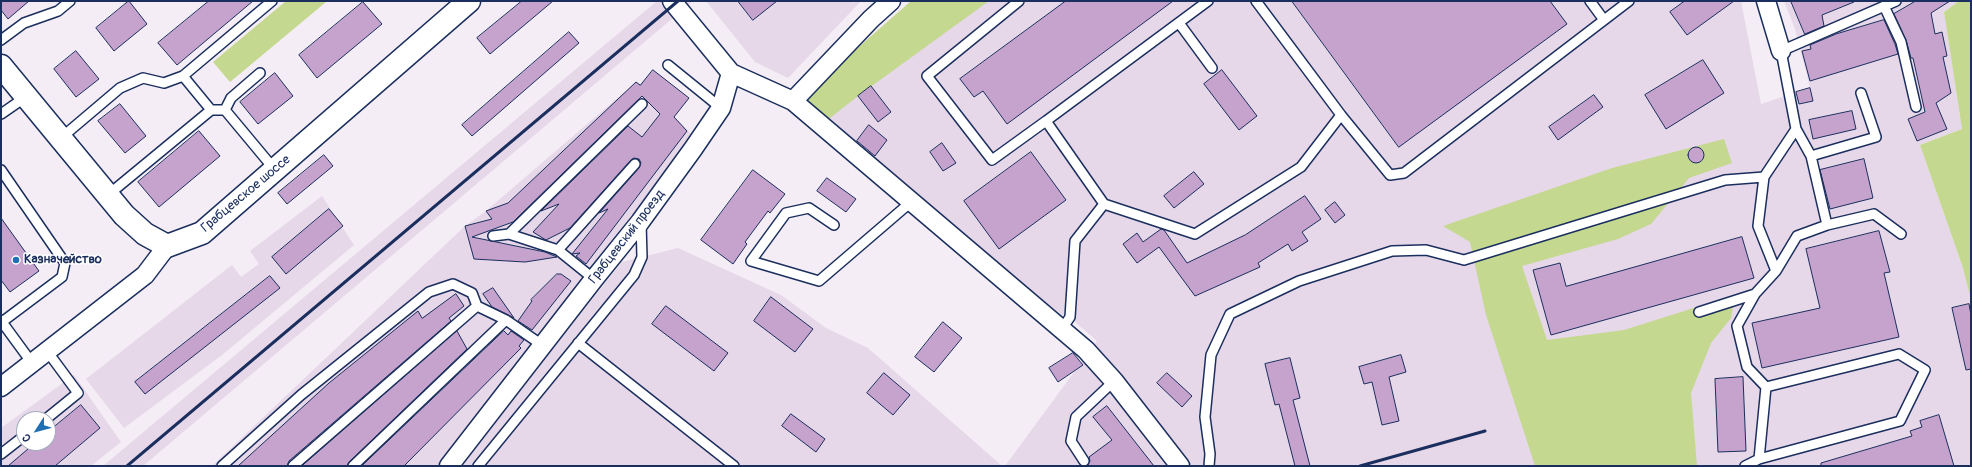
<!DOCTYPE html>
<meta charset="utf-8">
<style>
body{margin:0}
#map{position:relative;width:1972px;height:467px;overflow:hidden;background:#f4edf5;font-family:Pangolin,sans-serif}
canvas{display:block}
.frame{position:absolute;inset:0;border:2px solid #1b2f5e;pointer-events:none}
.north{position:absolute;left:16px;top:411px;width:40px;height:40px;box-sizing:border-box;background:#fff;border:1px solid #a4acbf;border-radius:50%;rotate:234deg;font-size:11px;font-weight:700;line-height:16px;text-align:center;color:#1b2f5e}
.north::after{content:'';display:block;margin:auto;width:14px;height:18px;background:#1f6fb2;clip-path:polygon(50% 0,100% 100%,50% 72%,0 100%)}
</style>
<div id="map">
<canvas width="1972" height="467"></canvas>
<div class="frame"></div>
<div class="north">С</div>
</div>
<script>
const context = document.querySelector('canvas').getContext('2d');
context.lineJoin = 'round';
function fillPath(path, color) { context.fillStyle = color; context.fill(path, 'evenodd'); }
function strokePath(path, color, width, dash) { context.strokeStyle = color; context.lineWidth = width; context.lineCap = dash ? 'butt' : 'round'; context.setLineDash(dash || []); context.stroke(path); }
function label(font, color, halo, rows, align = 'center') {
  context.font = font + ' Pangolin,sans-serif'; context.lineWidth = 3; context.setLineDash([]); context.textBaseline = 'middle'; context.strokeStyle = halo; context.fillStyle = color; for (const [text, x, y, turn = 0] of rows) {
    context.save(); context.translate(x, y); context.rotate((+turn || 0) * Math.PI / 180); context.textAlign = isNaN(turn) ? turn : align; if (halo) context.strokeText(text, 0, 0); context.fillText(text, 0, 0); context.restore();
  }
}
fillPath(new Path2D(`
 M657,1H693L143,466H103Z
 M706,1H861L788,78L755,62Z
 M911,1H1741L1761,104L1810,88L1795,29L1784,1H1959L1944,12L1962,129L1920,145L1963,268L1971,300V466H1005L1097,341L1066,314L1062,315L825,122Z
 M636,82L653,95L693,136L438,466H212L465,226L486,211Z
 M322,196L354,245L222,355L124,428L86,379L232,265L241,277L259,264L250,251Z
 M678,248L781,295L826,328L868,348L1002,466H458L622,262Z
 M74,375L121,442L91,466H1V428ZM24,419H48V443H24Z`), '#e6d7e9');
fillPath(new Path2D(`
 M286,1L326,2L230,82L213,62Z
 M911,1H989L858,96L825,122L805,99L838,65Z
 M1959,1H1971V300L1963,268L1920,145L1962,129L1944,12Z
 M1724,139L1732,163L1689,178L1651,224L1618,239L1522,266L1547,340L1624,330L1735,295L1731,318L1711,343L1691,393L1697,466H1535L1486,315L1470,242L1443,226L1612,168Z`), '#c4d98f');
const building = new Path2D(`
 M1,1H29L8,19L1,10Z
 M129,1L147,24L114,51L96,28Z
 M209,1H253L177,65L158,43Z
 M522,1H553L490,54L477,38Z
 M738,1H777L753,20Z
 M1066,1H1173L1007,124L983,91L974,97L960,79Z
 M1292,1H1550L1567,24L1399,147Z
 M1685,1H1734L1687,35L1670,12Z
 M1791,1H1854V2L1822,15L1824,26L1805,34Z
 M1916,1H1950L1931,13L1935,34L1942,32L1947,56L1943,57L1951,93L1936,103L1947,129L1917,141L1908,119L1925,112L1913,58H1911L1906,40L1894,14Z
 M363,2L382,24L317,78L299,55Z
 M1884,20L1895,44L1898,54L1810,81L1802,51L1811,49L1810,45L1836,34Z
 M569,32L579,43L472,136L462,125Z
 M76,51L99,79L76,97L54,69Z
 M1703,60L1724,93L1666,129L1645,95Z
 M653,70L689,98L674,117L687,131L586,264L576,256L580,253L572,254L608,209L599,213L639,168L641,163L639,159L634,158L631,160L570,228L546,240L533,232L559,204L541,211L628,126L642,137L660,114L642,96L513,222L472,237L545,252L557,257L525,262L474,259L465,226L492,219L486,211L508,203L636,82L640,85Z
 M1222,70L1257,116L1239,130L1204,84Z
 M275,73L293,96L258,124L240,102Z
 M871,86L891,112L878,122L858,96Z
 M1810,88L1813,101L1799,104L1796,92Z
 M1594,95L1603,107L1558,140L1549,127Z
 M120,104L146,136L125,153L98,121Z
 M1852,111L1856,129L1813,139L1809,120Z
 M869,125L887,140L875,156L857,141Z
 M199,131L220,156L159,207L138,182Z
 M942,143L956,163L943,171L930,152Z
 M1688 155a8 8 0 1 1 16 0a8 8 0 1 1-16 0Z
 M1031,152L1066,200L999,249L964,201Z
 M324,155L333,166L287,204L278,193Z
 M1864,159L1873,198L1830,209L1820,170Z
 M753,170L785,194L770,213L768,211L745,242L747,244L733,264L701,240Z
 M1194,172L1204,184L1174,208L1164,196Z
 M827,178L856,199L846,212L817,191Z
 M1305,196L1321,219L1302,232L1308,241L1292,251L1288,244L1258,263L1260,267L1195,296L1159,247L1137,263L1123,244L1137,233L1143,242L1161,229L1164,230L1187,263L1245,235Z
 M1335,202L1345,215L1335,223L1325,210Z
 M329,209L343,226L286,274L272,257Z
 M1,218L39,271L10,292L1,280Z
 M1879,231L1890,272L1884,273L1899,337L1762,368L1752,323L1820,308L1806,249Z
 M1742,237L1754,278L1551,335L1533,270L1560,263L1566,286Z
 M557,274H561L571,281L532,330L518,321L532,301L531,300Z
 M270,276L280,288L145,394L135,382Z
 M493,288L514,318L492,307L483,294Z
 M456,294L464,306L449,318L451,321L289,461L287,466H238L329,383L418,311L422,318Z
 M771,297L813,329L795,352L754,321Z
 M1969,304L1971,315V369L1966,370L1952,308Z
 M666,306L728,353L714,371L652,324Z
 M943,322L962,338L934,372L915,357Z
 M457,331L467,349L349,462L347,466H302Z
 M504,331L508,335L511,331L524,340L519,346L521,348L404,466H362Z
 M1073,353L1083,365L1058,382L1049,368Z
 M1401,355L1406,372L1389,377L1399,421L1382,425L1372,382L1364,384L1359,367Z
 M1290,358L1300,398L1293,400L1310,466H1295L1279,404L1275,405L1265,364Z
 M884,373L910,395L893,415L867,393Z
 M1167,373L1192,396L1182,407L1157,383Z
 M1743,377L1746,451L1718,452L1715,379Z
 M81,405L100,428L55,466H8L35,443H48V432Z
 M1107,406L1154,466H1087L1090,461L1089,457L1112,440L1093,417Z
 M791,414L825,439L816,452L782,426Z
 M1939,415L1954,466H1821V463L1912,436L1910,431L1922,427L1920,421Z`);
fillPath(building, '#c6a3cd');
strokePath(building, '#1b2f5e', 1);
const service = new Path2D(`
 M1019,1L927,76L992,160L1046,121
 M1590,1L1604,20
 M1884,6L1901,42L1916,107
 M1179,23L1212,68
 M1,40L24,23L58,11L70,1
 M668,65L721,108
 M183,76L211,110H225L275,170
 M225,110L231,98L260,73
 M1,114L27,96
 M1341,115L1390,175L1404,173L1629,1
 M1796,129L1811,156L1876,137L1861,93
 M61,138L120,88L143,78L164,83L183,76L272,1
 M1811,156L1827,225L1874,214L1901,234
 M1,170L65,263L62,277L2,322L1,320
 M108,195L211,110
 M1104,204L1046,121L1208,1
 M834,225L809,208L786,213L751,261L819,281L911,202
 M509,234L558,250L635,164
 M493,236L509,234L642,104
 M558,250L594,279
 M1776,271L1758,226L1764,177L1796,129L1781,51L1896,1
 M1755,294L1737,326L1747,367L1766,387L1899,354L1925,370L1900,421L1759,459L1766,387
 M1699,312L1755,294L1776,271L1797,236L1827,225
 M506,320L542,345
 M2,322L32,363
 M1062,329L1070,317L1075,241L1104,204L1195,234L1301,167L1341,115L1256,1
 M578,343L734,466
 M46,419L78,393L47,351
 M1,454L24,436
 M1084,461L1071,441L1076,417L1114,381
 M222,466L301,395L429,292L453,284L472,293L477,306L506,320L353,466
 M293,466L477,306
 M478,466L634,275L642,257L641,223
 M1209,466L1210,454L1205,417L1211,355L1230,314L1299,281L1392,251L1426,250L1464,260L1725,180L1764,177
 M1745,466L1759,459`);
const minor = new Path2D(`
 M672,1L731,73L793,101L1086,350L1114,381L1180,466
 M1766,1L1781,51
 M793,101L871,19L891,1
 M1,387L145,275L167,246
 M449,466L594,279L640,222L693,149L721,108L731,73`);
const primary = new Path2D(`
 M1,66L124,215L145,234L167,246L202,233L469,1`);
strokePath(service, '#1b2f5e', 12);
strokePath(minor, '#1b2f5e', 21);
strokePath(primary, '#1b2f5e', 25);
strokePath(service, '#fff', 9);
strokePath(minor, '#fff', 18);
strokePath(primary, '#fff', 22);
strokePath(new Path2D(`
 M127,466L678,1
 M1360,466L1485,431`), '#1b2f5e', 3);
for (const [x, y, r, color] of [
 [16,260,4,"#1f6fb2"]
]) { const dot = new Path2D(); dot.arc(x, y, r, 0, 2 * Math.PI); context.fillStyle = color; context.fill(dot); strokePath(dot, '#fff', 1.5); }
label('13px', '#1b2f5e', '#fff', [
 ["Грабцевское шоссе",246,194,-40],
 ["Грабцевский проезд",627,237,-52]
]);
label('bold 13px', '#1b2f5e', '#fff', [
 ["Казначейство",24,260]
], 'left');
</script>
